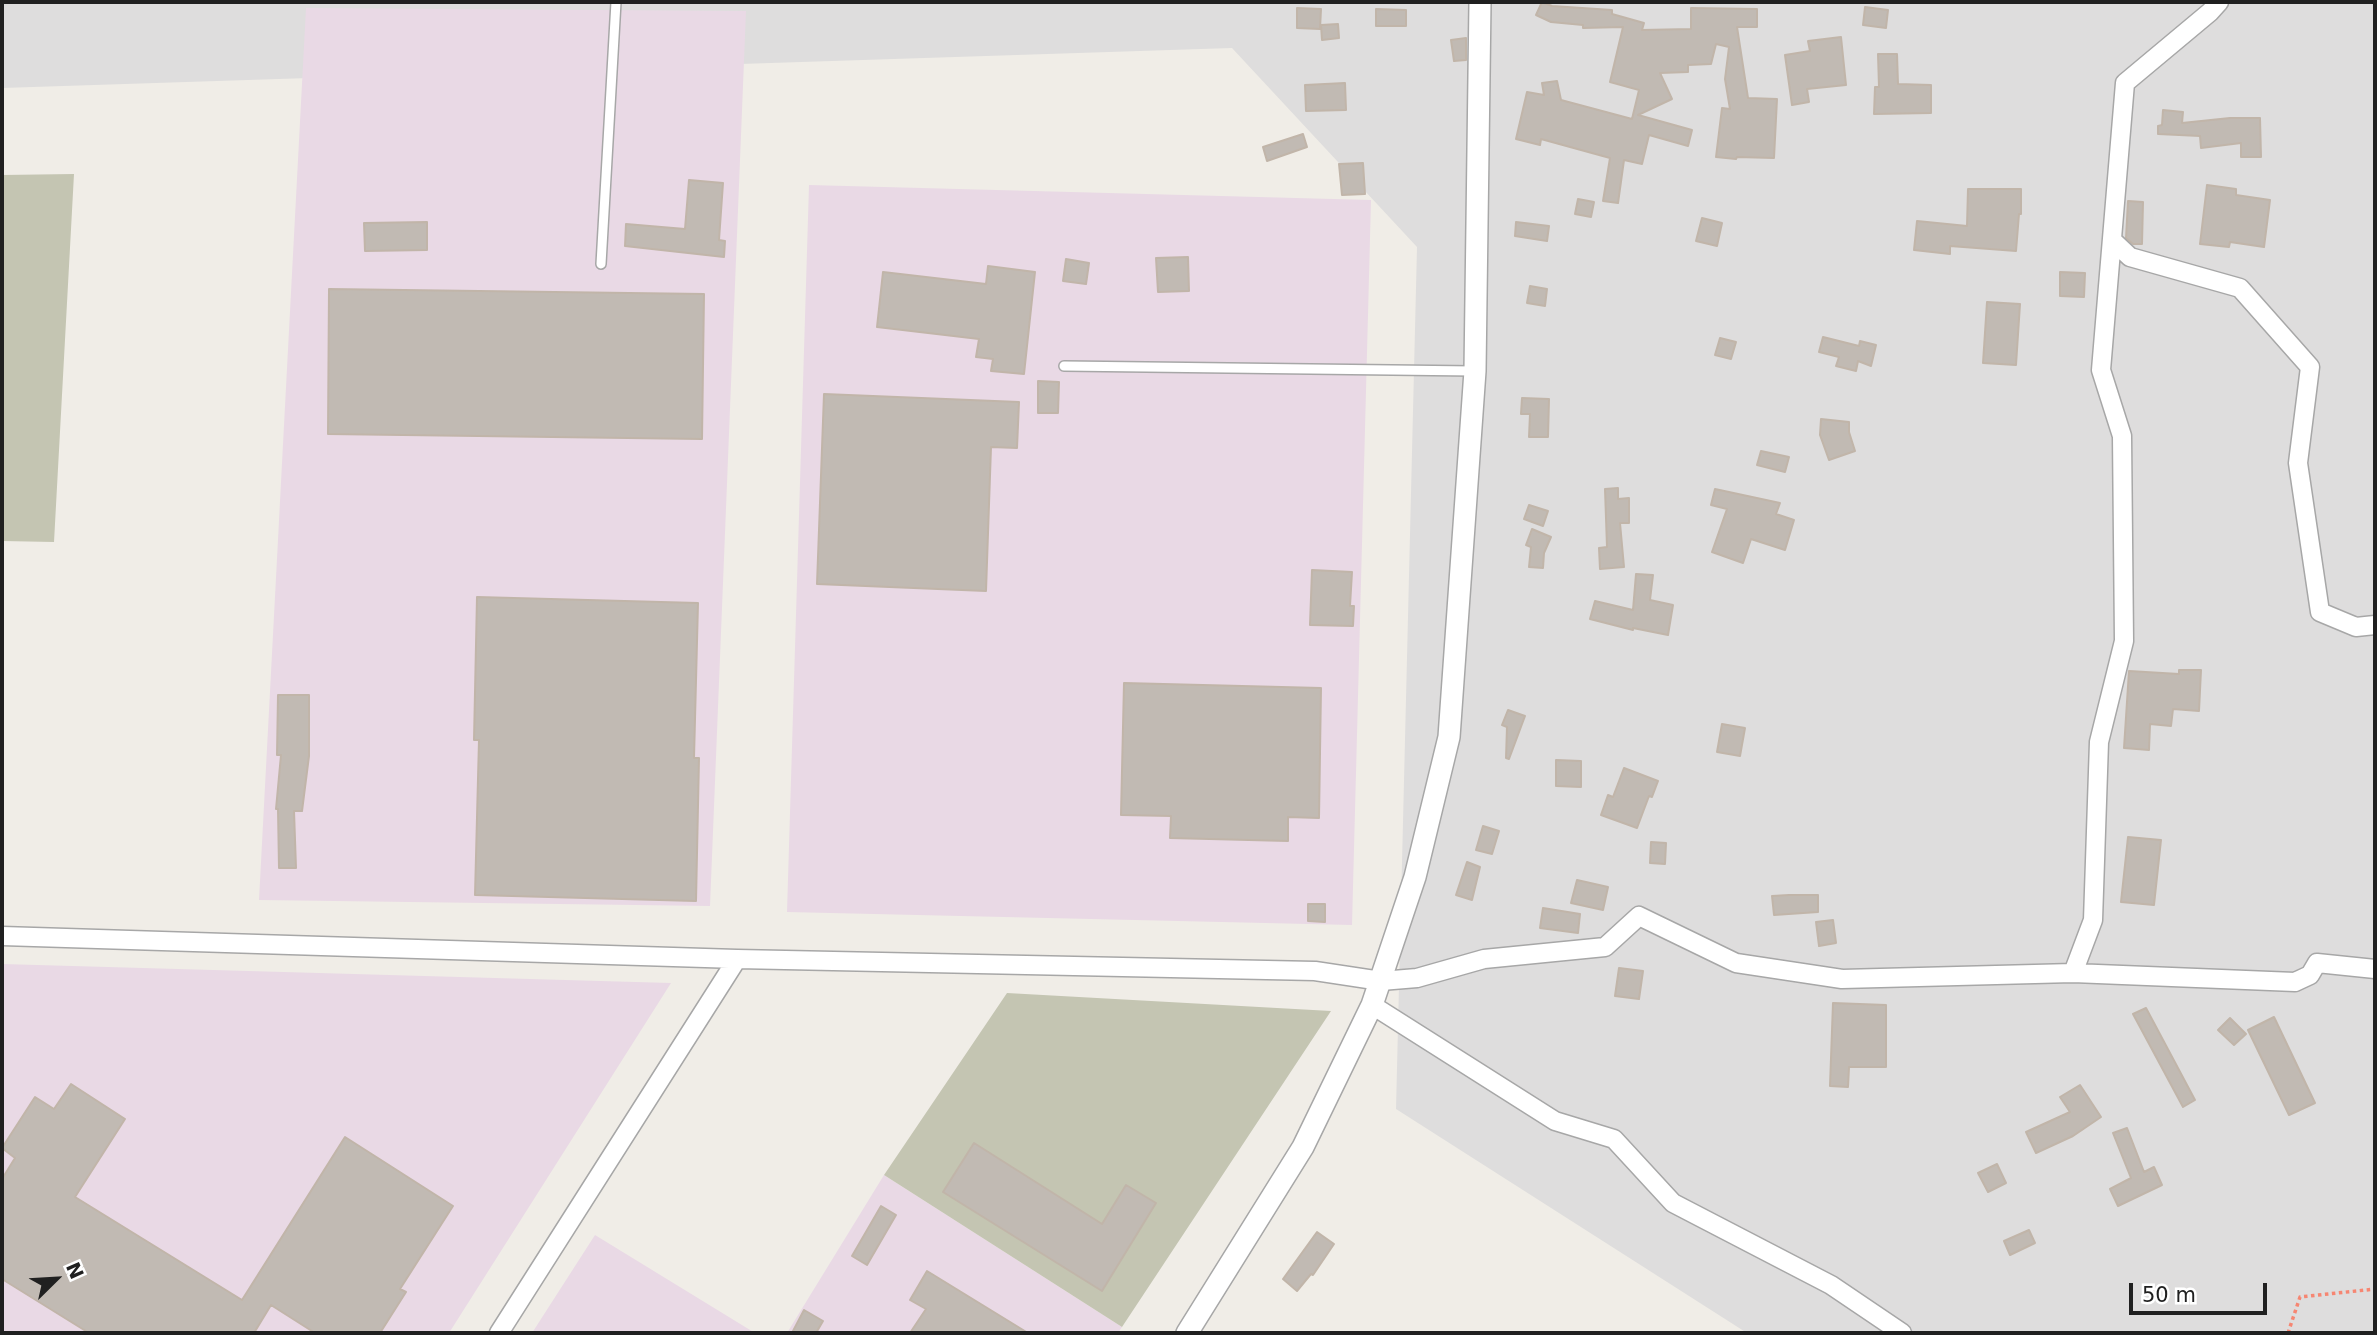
<!DOCTYPE html>
<style>
body{margin:0}
#map{position:relative;width:2377px;height:1335px;overflow:hidden;background:#f0ede7;font-family:"DejaVu Sans",sans-serif}
canvas{display:block}
.frame{position:absolute;inset:0;border:4px solid #202020;pointer-events:none}
.north{position:absolute;left:21px;top:1244px;width:70px;height:70px;-webkit-text-stroke:5px #fff;paint-order:stroke;rotate:66deg;font-size:19px;font-weight:700;line-height:28px;text-align:center;color:#202020}
.north::after{content:'';display:block;margin:auto;width:24px;height:32px;background:#202020;clip-path:polygon(50% 0,100% 100%,50% 72%,0 100%)}
.scale{position:absolute;left:2129px;top:1283px;width:138px;height:32px;box-sizing:border-box;border:4px solid #202020;border-top:0;padding-left:9px;font-size:21px;line-height:24px;white-space:nowrap;color:#202020;-webkit-text-stroke:5px #fff;paint-order:stroke}
</style>
<div id="map">
<canvas width="2377" height="1335"></canvas>
<div class="frame"></div>
<div class="north">N</div>
<div class="scale">50 m</div>
</div>
<script>
const context = document.querySelector('canvas').getContext('2d');
context.lineJoin = 'round';
function fillPath(path, color) { context.fillStyle = color; context.fill(path, 'evenodd'); }
function strokePath(path, color, width, dash) { context.strokeStyle = color; context.lineWidth = width; context.lineCap = dash ? 'butt' : 'round'; context.setLineDash(dash || []); context.stroke(path); }
fillPath(new Path2D(`
 M2,2H2375V1333H1747L1396,1109L1417,247L1232,48L2,88Z`), '#dedddd');
fillPath(new Path2D(`
 M306,8L746,11L710,906L259,900Z
 M809,185L1371,200L1352,925L787,912Z
 M2,964L671,983L449,1333H2Z
 M884,1175L1122,1327L1118,1333H787Z
 M595,1235L755,1333H532Z`), '#e9d9e5');
fillPath(new Path2D(`
 M74,174L54,542L2,541V175Z
 M1007,993L1331,1011L1122,1327L884,1175Z`), '#c4c5b2');
const building = new Path2D(`
 M1542,2L1552,6L1612,10V14L1644,23L1642,30L1691,29V8L1757,9V27H1737L1748,98L1777,99L1774,158L1737,157L1736,159L1716,157L1722,108L1730,109L1725,79L1729,47L1716,44L1711,64L1688,65V72L1660,73L1672,99L1638,115L1692,130L1688,146L1649,135L1642,164L1624,160L1618,203L1603,201L1610,158L1541,139L1540,145L1516,139L1527,92L1544,95L1542,83L1557,81L1561,100L1632,119L1639,90L1610,82L1623,27L1583,28V25L1551,22L1536,15Z
 M1865,7L1888,10L1886,28L1863,25Z
 M1297,8L1321,9L1320,29L1297,28Z
 M1376,9L1406,10V26H1376Z
 M1338,24L1339,38L1322,40L1321,25Z
 M1841,37L1846,85L1807,89L1809,102L1792,105L1785,55L1810,51L1808,41Z
 M1466,38V60L1454,61L1451,40Z
 M1878,54H1897L1898,84L1931,85V113L1874,114L1875,87H1879Z
 M1345,83L1346,110L1306,111L1305,85Z
 M2163,110L2183,112L2182,123L2230,118H2260L2261,157H2241V143L2201,148L2200,136L2158,134V126L2162,125Z
 M1303,134L1307,147L1267,161L1263,147Z
 M1363,163L1365,194L1342,195L1339,164Z
 M689,180L723,183L719,240L725,241L724,257L625,246L626,224L685,229Z
 M2207,185L2236,189V195L2270,200L2264,247L2230,242L2229,247L2200,244Z
 M1968,189H2021V214H2019L2016,251L1950,246V254L1914,250L1917,221L1967,226Z
 M1578,199L1594,202L1591,217L1575,214Z
 M2128,201L2143,202L2142,244H2133L2126,238Z
 M1702,218L1722,223L1717,246L1696,241Z
 M427,222V250L365,251L364,223Z
 M1516,222L1549,226L1547,241L1515,236Z
 M1188,257L1189,291L1158,292L1156,258Z
 M1066,259L1089,263L1086,284L1063,281Z
 M988,266L1035,272L1024,374L991,371L993,359L976,357L979,339L877,327L883,272L986,284Z
 M2060,272L2085,273L2084,297L2060,296Z
 M1530,286L1547,289L1545,306L1527,303Z
 M329,289L704,294L702,439L328,434Z
 M1987,302L2020,304L2016,365L1983,363Z
 M1823,337L1859,346L1860,341L1876,345L1871,366L1858,361L1856,371L1836,366L1839,357L1819,352Z
 M1720,338L1736,342L1731,359L1715,355Z
 M1038,381L1059,382L1058,413H1038Z
 M824,394L1019,402L1017,448L991,447L986,591L817,584Z
 M1522,398L1549,399L1548,437H1529L1530,414H1521Z
 M1821,419L1849,422V432L1855,451L1829,460L1820,435Z
 M1761,451L1789,457L1785,472L1757,465Z
 M1618,488V499L1629,498V523H1620L1624,567L1600,569L1599,548L1607,547L1605,489Z
 M1715,489L1780,503L1776,514L1794,520L1785,550L1751,539L1743,563L1712,552L1727,509L1711,505Z
 M1529,505L1548,511L1543,526L1524,519Z
 M1532,529L1551,537L1544,553L1543,568L1529,567L1531,547L1526,545Z
 M1312,570L1352,572L1350,606H1354L1353,626L1310,625Z
 M1636,574L1653,575L1650,600L1673,605L1668,635L1633,628V630L1590,619L1595,601L1633,610Z
 M477,597L698,603L694,758H699L696,901L475,895L479,740H474Z
 M2179,670H2201L2199,711L2173,709L2171,726L2150,724L2149,750L2124,748L2129,671L2179,674Z
 M1124,683L1321,688L1319,818L1288,817V841L1170,838L1171,816L1121,815Z
 M278,695H309V756L302,811H294L296,868H279L278,809H276L281,755H277Z
 M1508,710L1525,716L1509,759L1506,758L1507,727L1502,725Z
 M1722,724L1745,728L1740,756L1717,752Z
 M1556,760L1581,761V787L1556,786Z
 M1624,768L1658,781L1652,797L1649,796L1637,828L1601,815L1608,795L1613,797Z
 M1483,826L1499,831L1492,854L1476,850Z
 M2128,837L2161,840L2154,905L2121,902Z
 M1651,842L1666,843L1665,864L1650,863Z
 M1467,862L1480,867L1472,900L1456,895Z
 M1577,880L1608,887L1603,910L1571,903Z
 M1789,895H1818V912L1774,915L1772,896Z
 M1308,904H1325V922L1308,921Z
 M1543,908L1580,914L1578,933L1540,928Z
 M1833,920L1836,943L1819,946L1816,922Z
 M1619,968L1643,971L1639,999L1615,996Z
 M1833,1003L1886,1005V1067H1849L1848,1087L1830,1086Z
 M2146,1008L2195,1100L2183,1107L2133,1014Z
 M2274,1017L2315,1103L2289,1115L2248,1030Z
 M2230,1018L2246,1034L2234,1045L2218,1030Z
 M71,1084L125,1119L75,1197L242,1300L345,1137L453,1206L400,1289L406,1292L380,1333H315L271,1305L254,1333H89L2,1279V1179L15,1158L2,1148L35,1097L54,1109Z
 M2080,1085L2101,1117L2073,1136L2036,1153L2026,1132L2070,1112L2060,1097Z
 M2127,1128L2144,1172L2154,1167L2162,1185L2118,1206L2110,1189L2131,1178L2113,1133Z
 M974,1143L1102,1224L1126,1185L1156,1203L1102,1291L943,1192Z
 M1997,1164L2006,1183L1988,1192L1978,1173Z
 M881,1206L896,1215L867,1265L852,1256Z
 M2029,1230L2035,1243L2010,1255L2004,1241Z
 M1317,1232L1334,1244L1313,1275L1311,1274L1297,1291L1283,1279Z
 M927,1271L1028,1333H910L926,1309L910,1300Z
 M804,1310L823,1321L816,1333H792Z`);
fillPath(building, '#c1bab3');
strokePath(building, '#c1b5a9', 2);
const service = new Path2D(`
 M601,264L616,2
 M1064,366L1474,371`);
const minor = new Path2D(`
 M2112,240L2130,257L2240,288L2310,367L2298,463L2320,612L2356,627L2375,625
 M2,936L737,959L1315,971L1381,981L1417,978L1484,959L1605,947L1639,916L1736,963L1842,979L2073,973L2093,920L2099,742L2124,641L2122,436L2101,370L2125,83L2210,12L2219,2
 M2073,973L2295,982L2310,975L2317,963L2375,969
 M1372,1005L1555,1121L1614,1139L1673,1203L1831,1285L1902,1333
 M499,1333L737,959`);
const tertiary = new Path2D(`
 M1187,1333L1303,1147L1372,1005L1415,877L1449,737L1475,371L1480,2`);
strokePath(service, '#a7a7a7', 12);
strokePath(minor, '#a7a7a7', 21);
strokePath(tertiary, '#a7a7a7', 24);
strokePath(new Path2D(`
 M2288,1333L2300,1297L2375,1289`), '#f68672', 3.5, [3.5, 3.5]);
strokePath(service, '#fff', 9);
strokePath(minor, '#fff', 18);
strokePath(tertiary, '#fff', 21);
</script>
